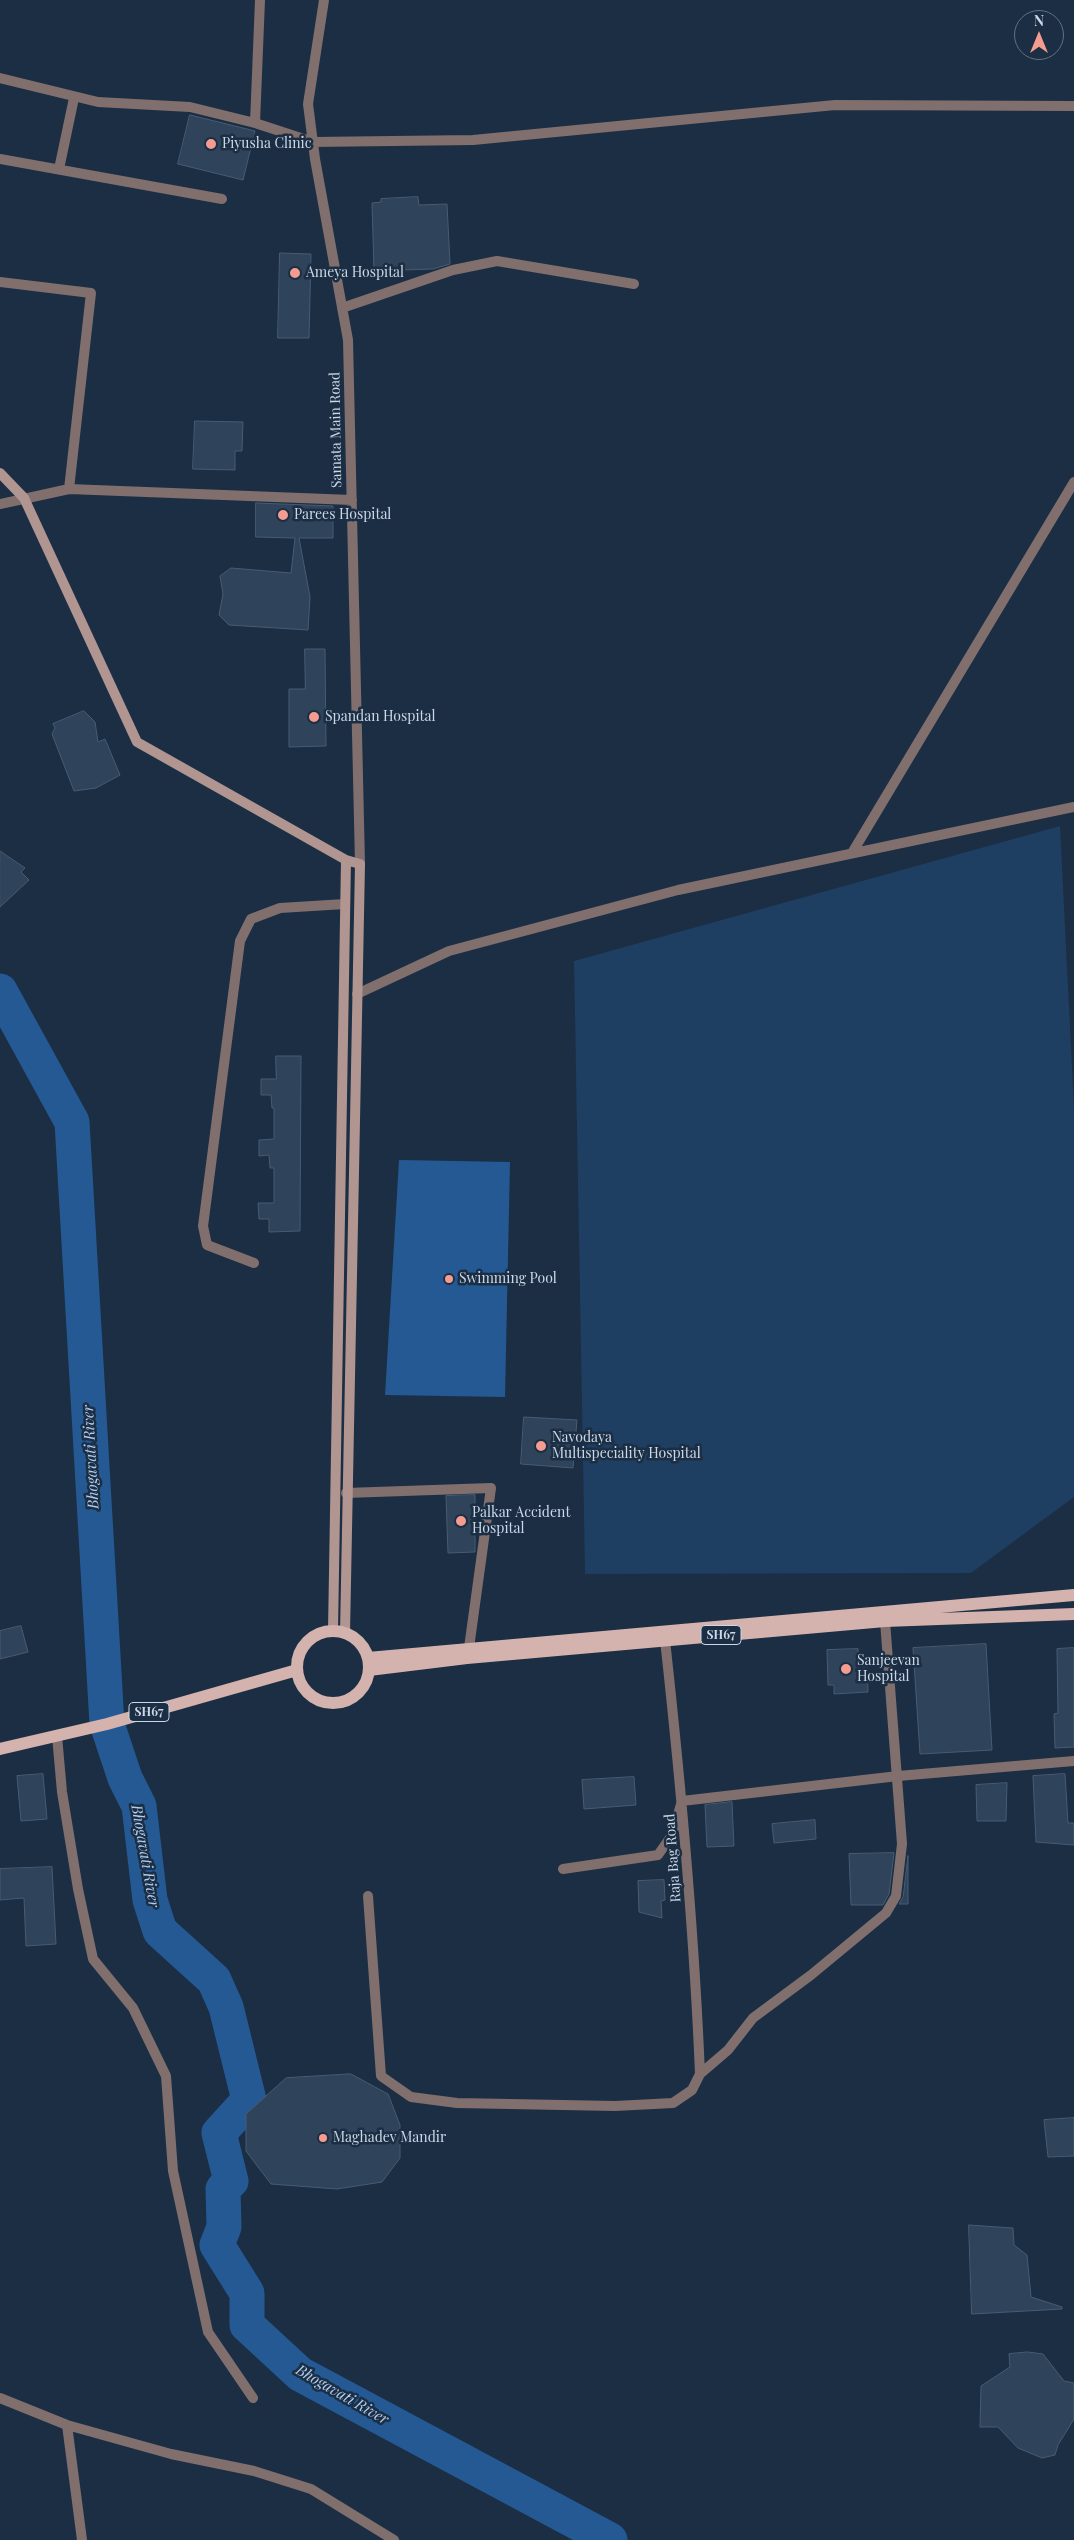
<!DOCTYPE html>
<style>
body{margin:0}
#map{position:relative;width:1074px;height:2540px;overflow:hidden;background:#1b2e44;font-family:"Playfair Display",serif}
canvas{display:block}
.north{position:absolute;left:1014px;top:10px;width:50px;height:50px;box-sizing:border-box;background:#1b2e44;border:1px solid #627285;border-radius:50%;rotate:0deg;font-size:14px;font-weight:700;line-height:20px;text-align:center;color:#ccd8e7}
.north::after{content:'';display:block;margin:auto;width:18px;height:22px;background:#f59c91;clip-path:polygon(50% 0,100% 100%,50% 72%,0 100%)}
</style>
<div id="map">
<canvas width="1074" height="2540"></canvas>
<div class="north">N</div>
</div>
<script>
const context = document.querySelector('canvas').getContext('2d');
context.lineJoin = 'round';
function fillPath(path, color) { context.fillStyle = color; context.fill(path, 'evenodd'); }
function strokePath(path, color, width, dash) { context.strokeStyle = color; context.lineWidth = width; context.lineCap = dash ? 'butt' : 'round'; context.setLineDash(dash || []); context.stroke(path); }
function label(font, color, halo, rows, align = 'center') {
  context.font = font + ' "Playfair Display",serif'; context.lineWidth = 5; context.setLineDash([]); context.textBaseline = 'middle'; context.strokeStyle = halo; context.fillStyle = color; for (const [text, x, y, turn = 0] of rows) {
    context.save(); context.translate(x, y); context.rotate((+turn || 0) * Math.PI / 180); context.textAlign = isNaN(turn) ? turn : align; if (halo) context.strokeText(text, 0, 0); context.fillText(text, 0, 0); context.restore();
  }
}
fillPath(new Path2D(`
 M1060,826L1074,1108V1497L971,1573L585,1574L574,961Z`), '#1e3e62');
fillPath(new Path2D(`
 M399,1160L510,1162L505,1397L385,1395Z`), '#245994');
strokePath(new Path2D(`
 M0,991L72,1122L107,1724L125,1778L139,1806L150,1900L160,1931L214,1980L226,2007L249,2100L219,2133L231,2181L223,2189L224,2227L217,2245L247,2293V2325L300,2374L610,2540`), '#245994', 35);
const building = new Path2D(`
 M190,115L255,131L243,180L178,164Z
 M418,197L419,205L447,204L450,264L433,269L374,271L372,203L381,202V199Z
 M280,253L311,254L309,338H278Z
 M195,421L243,422L242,451H235V470L193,469Z
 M256,503L333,506V538H299L310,597L308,630L229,625L219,615L223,594L220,576L231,568L291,573L295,538L256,537Z
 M305,649H325L326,746L289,747V689H305Z
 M84,711L95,722L98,742L105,739L120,775L96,788L74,791L52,734L55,728L53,724Z
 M0,851L25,868L21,872L29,880L0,907Z
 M276,1056H301L300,1231L269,1232V1219H259L258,1203H274V1168H270L269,1155L259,1156V1140L274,1139V1108H272L271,1095H261V1079H276Z
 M524,1417L577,1420L573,1468L521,1464Z
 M475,1495V1552L448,1553L446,1496Z
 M21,1626L28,1652L0,1659V1631Z
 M986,1644L992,1750L920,1754L913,1648Z
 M1074,1648V1747L1055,1748L1054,1714L1058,1713L1057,1649Z
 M858,1649V1660H867L868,1692L834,1694V1685H828L827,1650Z
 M43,1774L47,1819L21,1821L17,1776Z
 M1065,1774L1068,1823H1074V1845L1036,1842L1033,1776Z
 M634,1777L636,1805L584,1809L582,1780Z
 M1007,1783L1006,1821H977L976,1785Z
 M732,1802L734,1846L707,1847L705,1805Z
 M815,1820L816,1839L774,1843L772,1824Z
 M894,1853L889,1894L883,1905H851L849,1854Z
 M908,1856V1904H899L903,1897Z
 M52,1867L56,1944L26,1946L24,1898L0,1900V1869Z
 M664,1880L665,1900L661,1901L662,1918L639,1912L638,1881Z
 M351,2074L388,2094L400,2125V2158L382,2182L337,2189L271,2184L246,2151V2114L286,2078Z
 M1074,2118V2156L1048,2157L1044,2120Z
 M969,2225L1013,2228L1014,2245L1027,2255L1031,2297L1062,2307V2309L972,2314Z
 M1028,2352L1043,2354L1064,2381L1074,2383V2419L1058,2445L1055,2455L1042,2458L1018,2448L998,2427H980L981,2386L1010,2367L1009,2354Z`);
fillPath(building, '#2f435a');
strokePath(building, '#475c74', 1);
strokePath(new Path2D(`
 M324,0L308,104L315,159L348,340L360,864
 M0,78L98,102L190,107L255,123L313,142L473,140L835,105L1074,106
 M255,123L260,0
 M0,159L222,199
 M59,169L74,98
 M0,282L91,293L69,489L0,504
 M342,308L453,270L497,261L634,284
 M69,489L352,500
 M852,853L1074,482
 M357,994L449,951L678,890L1074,807
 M254,1263L207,1245L203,1226L240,941L251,919L280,908L345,904
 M346,1493L491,1488L468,1655
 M665,1640C681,1785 694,1929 700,2074
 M57,1736L62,1792L78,1889L93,1959L133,2008L166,2076L173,2171L208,2332L253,2398
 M563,1869L658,1855L672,1835L682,1801L898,1776L1074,1761
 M368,1896L381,2076L411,2097L457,2103L615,2106L673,2103L692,2090L700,2074L728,2050L753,2018L811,1975L886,1913L896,1896L902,1844L885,1621
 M0,2398L67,2425L171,2454L254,2471L311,2489L394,2540
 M67,2425L82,2540`), '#806f6d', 10);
strokePath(new Path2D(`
 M0,473L24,498L137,742L346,860L360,864L345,1633
 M333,1631L346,860`), '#b09591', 10);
strokePath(new Path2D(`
 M297 1667a36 36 0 1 1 72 0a36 36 0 1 1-72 0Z
 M368,1658L1074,1595
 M369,1670L467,1658L885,1621L1074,1614
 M0,1749L107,1724L297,1670`), '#d4b2ad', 12);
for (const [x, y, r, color] of [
 [211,144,6,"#f59c91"],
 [295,273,6,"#f59c91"],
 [283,515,6,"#f59c91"],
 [314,717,6,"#f59c91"],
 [449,1279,5,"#f59c91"],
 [541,1446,6,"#f59c91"],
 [461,1521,6,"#f59c91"],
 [846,1669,6,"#f59c91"],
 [323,2138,5,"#f59c91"]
]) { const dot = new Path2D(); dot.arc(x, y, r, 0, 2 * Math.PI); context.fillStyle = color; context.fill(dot); strokePath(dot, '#1b2e44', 2); }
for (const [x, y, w] of [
 [721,1635,40],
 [149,1712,40]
]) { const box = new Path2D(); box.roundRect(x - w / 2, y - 9.5, w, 19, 4); context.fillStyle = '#1b2e44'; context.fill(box); strokePath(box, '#ccd8e7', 1); }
label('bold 12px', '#ccd8e7', null, [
 ["SH67",721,1635],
 ["SH67",149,1712]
]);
label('14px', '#ccd8e7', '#1b2e44', [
 ["Piyusha Clinic",222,144],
 ["Ameya Hospital",306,273],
 ["Parees Hospital",294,515],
 ["Spandan Hospital",325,717],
 ["Swimming Pool",459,1279],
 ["Navodaya",552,1438],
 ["Multispeciality Hospital",552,1454],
 ["Palkar Accident",472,1513],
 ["Hospital",472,1529],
 ["Sanjeevan",857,1661],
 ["Hospital",857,1677],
 ["Maghadev Mandir",333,2138]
], 'left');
label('14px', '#ccd8e7', '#1b2e44', [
 ["Samata Main Road",336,430,-91],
 ["Raja Bag Road",673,1858,-94]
]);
label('italic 15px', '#b2ceef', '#1b2e44', [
 ["Bhogavati River",91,1457,-93],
 ["Bhogavati River",145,1856,80],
 ["Bhogavati River",342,2395,30]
]);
</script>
